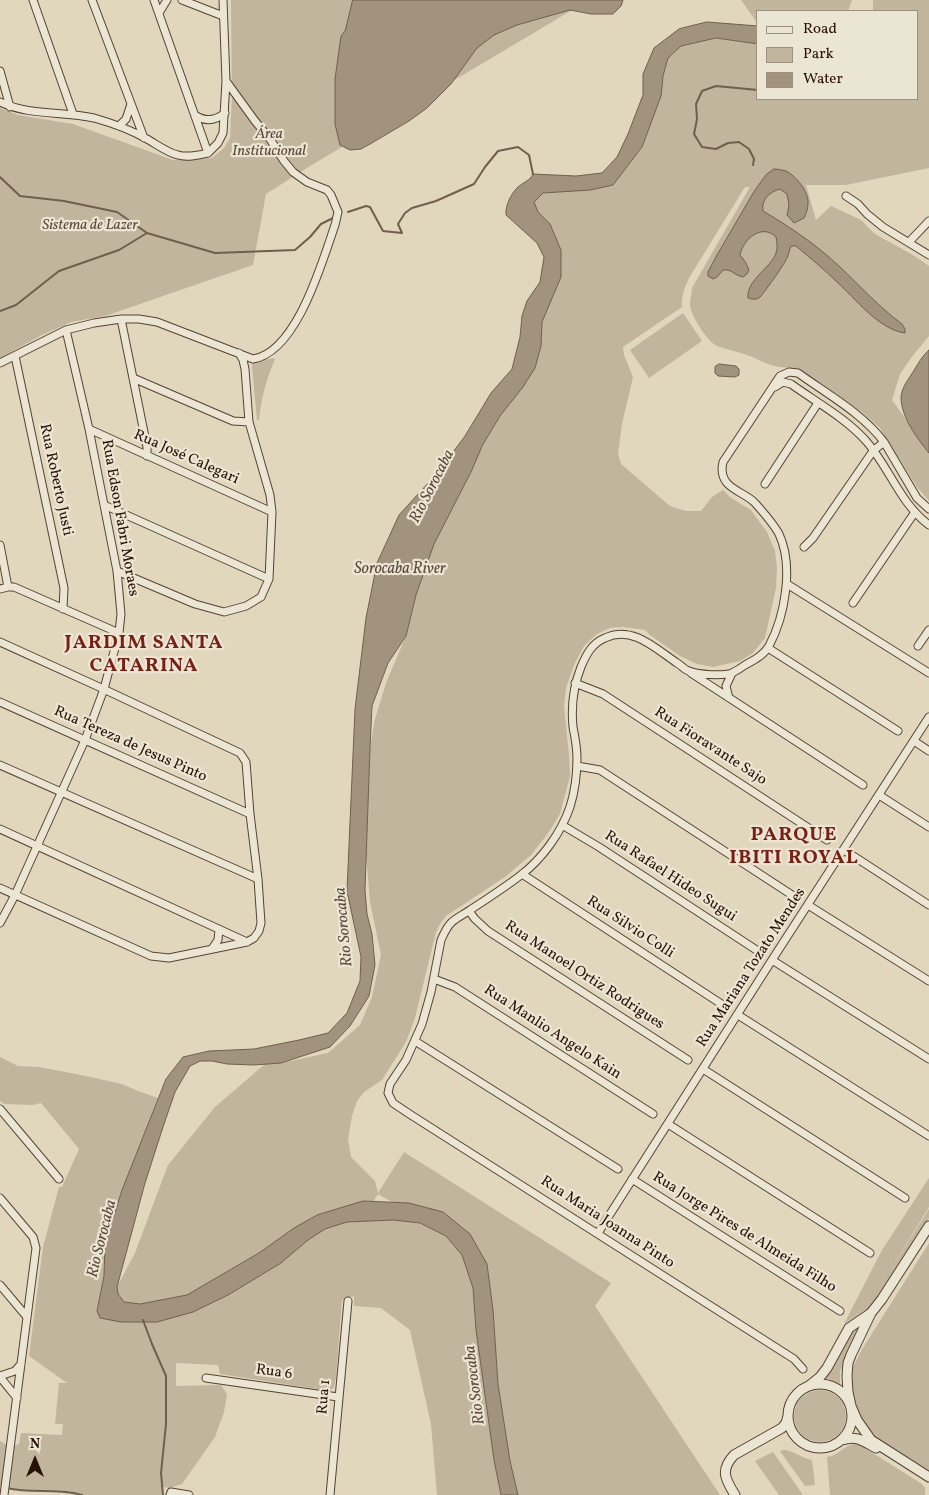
<!DOCTYPE html>
<meta charset="utf-8">
<style>
body{margin:0}
#map{position:relative;width:929px;height:1495px;overflow:hidden;background:#e0d7bd;font-family:Vollkorn,serif}
canvas{display:block}
.legend{position:absolute;left:756px;top:10px;width:162px;height:90px;box-sizing:border-box;background:#ebe5d4;border:1px solid #9d9080;margin:0;padding:6px 9px;list-style:none;font-size:15px;color:#281003}
.legend li{display:flex;align-items:center;gap:10px;height:25px}
.legend b{width:25px;border:1px solid #9d9080}
.north{position:absolute;left:10px;top:1435px;width:50px;height:50px;-webkit-text-stroke:4px #ebe5d4;paint-order:stroke;rotate:0deg;font-size:14px;font-weight:700;line-height:20px;text-align:center;color:#281003}
.north::after{content:'';display:block;margin:auto;width:18px;height:22px;background:#281003;clip-path:polygon(50% 0,100% 100%,50% 72%,0 100%)}
</style>
<div id="map">
<canvas width="929" height="1495"></canvas>
<ul class="legend">
<li><b style="height:6px;background:#ebe5d4"></b>Road</li>
<li><b style="height:14px;background:#c1b59d"></b>Park</li>
<li><b style="height:14px;background:#a1937e"></b>Water</li>
</ul>
<div class="north">N</div>
</div>
<script>
const context = document.querySelector('canvas').getContext('2d');
context.lineJoin = 'round';
function fillPath(path, color) { context.fillStyle = color; context.fill(path, 'evenodd'); }
function strokePath(path, color, width, dash) { context.strokeStyle = color; context.lineWidth = width; context.lineCap = dash ? 'butt' : 'round'; context.setLineDash(dash || []); context.stroke(path); }
function label(font, color, halo, rows, align = 'center') {
  context.font = font + ' Vollkorn,serif'; context.lineWidth = 4.5; context.setLineDash([]); context.textBaseline = 'middle'; context.strokeStyle = halo; context.fillStyle = color; for (const [text, x, y, turn = 0] of rows) {
    context.save(); context.translate(x, y); context.rotate((+turn || 0) * Math.PI / 180); context.textAlign = isNaN(turn) ? turn : align; if (halo) context.strokeText(text, 0, 0); context.fillText(text, 0, 0); context.restore();
  }
}
fillPath(new Path2D(`
 M231,0H589L310,166L266,194L253,265L105,316L71,322L42,335L0,358V108L18,115L73,124L173,160L212,158L224,148L230,138L232,98Z
 M741,0H852L848,11H758V24Z
 M873,0H929V168L846,185H806L816,220L831,206L861,220L875,234L913,255L929,266V336L911,358L900,374L892,400L913,429L919,440L929,453V501L917,487L880,428L863,413L800,369C793,368 787,368 780,367C769,366 758,359 747,355C737,351 727,350 717,346C707,341 690,315 690,304C690,299 692,293 692,288L750,187H745L689,278C685,287 681,296 682,307L623,347L624,355L633,377L622,424L618,454L621,464L670,506L686,511H701L712,497L723,490L731,498L751,510L767,532L775,551L777,568L776,588L765,638L753,653L740,661L713,667L697,664L680,656L650,635L645,630L623,627L610,628L597,634L584,646L574,665L566,688L564,706L569,755L570,776L560,814L549,832L531,855L505,877L446,916L440,924L436,932L415,1018L406,1042L382,1080L364,1092L357,1101L352,1116L348,1139L351,1157L375,1181L378,1193L404,1152L611,1283L595,1306L720,1495H518L510,1461L498,1384L493,1310L487,1264L409,1203L392,1202L378,1194L373,1202L363,1201L316,1215L294,1228L259,1253L187,1295L140,1304L124,1302L118,1294L117,1287L135,1253L168,1165L215,1107L265,1064L281,1063L328,1053L360,1025L372,997L381,955L370,902L366,853L370,748L375,719L386,683L406,636L416,595L434,544L471,472L482,446L500,416L523,387L535,368L541,346L542,322L561,277V250L550,224L538,212L533,202L543,193L613,185L642,147L661,96L663,76L668,58L681,46L716,38L758,44V99H918V11H873Z
 M683,313L702,341L649,378L630,350Z
 M273,358L275,359C266,380 261,399 259,420H257L252,366C254,359 266,361 273,358Z
 M0,1057L18,1066L39,1067L86,1076L122,1084L138,1091L158,1098L122,1190L105,1245L104,1277L97,1311L193,1312L228,1295L281,1263L308,1240L325,1229L347,1222L393,1220L420,1223L446,1236L462,1255L473,1288L476,1330L494,1460L501,1495H437L431,1424L410,1330L381,1308L354,1306V1296L342,1300L336,1377L334,1387L330,1391L220,1374L218,1365L176,1363V1386L221,1385L227,1394L224,1412L215,1437L182,1484L170,1488L163,1487V1495H82L52,1490H16L0,1486V1441C9,1446 9,1448 19,1444L21,1433L62,1435L63,1424H55L59,1383H67L29,1356L43,1247L59,1187H62L79,1149L41,1103L32,1105L4,1104L0,1101Z
 M929,1178V1207L888,1274L929,1209V1218L872,1307L840,1371V1385L829,1379L823,1377L852,1329L857,1325L865,1310L844,1324L882,1250Z
 M929,1243V1472L872,1435L859,1413L851,1389L853,1367L861,1351Z
 M794 1416a26 26 0 1 1 52 0a26 26 0 1 1-52 0Z
 M855,1444L860,1445L922,1484L925,1488V1495H830L827,1457C838,1456 844,1445 855,1444Z
 M783,1450C793,1450 801,1458 812,1460L815,1485L805,1486L780,1451Z
 M773,1452L803,1495H779L755,1461Z`), '#c1b59d');
const water = new Path2D(`
 M353,0H623L621,6L613,14H591L570,10L517,25L494,35L477,48L451,84L427,108L409,121L370,144L361,149L350,150L340,145L335,124V79L341,36L345,31Z
 M707,22L758,26V44L716,38L681,46L668,58L663,76L661,96L642,147L613,185L590,190L543,193L534,202L538,212L550,224L561,250V277L542,322L541,346L535,368L523,387L500,416L482,446L471,472L434,544L416,595L406,636L388,663L372,706L370,748L365,890L367,914L372,934L375,965L369,996L350,1026L330,1047L281,1063L254,1065L227,1064L212,1061H200L190,1066L175,1092L163,1127L145,1183L117,1287L118,1294L124,1302L140,1304L187,1295L259,1253L294,1228L317,1215L363,1201L409,1203L443,1212L470,1234L487,1264L493,1310L498,1384L510,1461L518,1495H501L494,1460L476,1330L473,1288L462,1255L446,1236L420,1223L393,1220L347,1222L325,1229L308,1240L281,1263L228,1295L193,1312L157,1322H121L100,1318L97,1311L104,1276L105,1245L122,1190L166,1079L183,1057L209,1051L254,1049L299,1040L328,1033L347,1013L360,981L361,957L347,891L355,709L366,618L377,563L399,515L439,471L465,436L491,393L512,369L520,337L522,316L527,301L540,282L544,257L537,243L506,215C505,206 511,194 517,188C523,182 530,181 533,174L576,176L602,173L617,157L628,134L643,95V74L654,48L679,29Z
 M774,169C778,169 782,170 786,171C796,176 809,192 808,203C808,209 806,214 804,218L794,223L787,215L789,205L787,194L780,189C769,192 761,200 763,211C790,227 817,245 840,267C861,287 879,307 902,324L905,329V333C878,329 856,299 837,282C824,269 810,258 796,246H791C789,250 789,254 787,258C785,263 763,295 759,298C755,300 751,299 748,298C746,280 772,267 776,253C778,248 777,242 776,237C762,223 743,239 740,255L746,263L749,270L747,274L743,277C733,275 733,269 723,270L717,277L713,279L708,276V272L717,255L755,190L766,175Z
 M929,350V453C917,438 901,417 901,397C902,387 908,380 913,372C918,364 922,356 929,350Z
 M719,364L736,366L739,369V375L735,377L718,376L715,373V367Z`);
fillPath(water, '#a1937e');
strokePath(water, '#715f4d', 1);
strokePath(new Path2D(`
 M753,165L754,159L749,149L739,142L728,143L716,149L702,147L694,134L697,119L696,104L702,91L716,86L758,90
 M0,177L20,196L64,201L117,212L147,233
 M348,212L366,206L370,207L383,231L402,233L398,224L405,213L412,208L436,201L474,184L485,167L498,151L518,147L529,155L533,174
 M0,311L16,305L59,271L119,250L147,233L215,253L295,250L310,237L321,224L333,218
 M143,1320L152,1344L166,1376V1424L161,1473L163,1495
 M7,1488C31,1494 57,1488 82,1495`), '#715f4d', 2);
const minor = new Path2D(`
 M33,0L73,114
 M92,0L144,138
 M154,0L208,153
 M182,0L223,16
 M159,13L167,0
 M0,71L10,107
 M0,102C30,116 62,111 94,118C112,123 131,130 147,139C156,144 168,153 178,155C187,158 199,155 208,153
 M195,115C205,122 215,121 225,113
 M119,126L126,119L131,104
 M208,153L218,143L223,133L226,81L223,0
 M846,196L858,204L867,214L883,227L929,255
 M909,242L929,221
 M121,319L147,447V456
 M15,356L64,588L63,609
 M0,363L66,330L94,323L121,319H139L157,322L253,359C297,352 322,262 335,225L338,212L331,195L327,190L307,182L293,172L284,161L270,139L255,121L226,81
 M133,378L233,421L249,422
 M775,387L783,382L791,384C816,402 846,418 867,442C890,469 900,503 929,525
 M89,429L272,512
 M765,484L818,403
 M104,505L269,579
 M0,545L8,587
 M804,547L813,538L873,451L884,442
 M117,571L195,604L224,612L246,606L261,597L269,579L272,512L270,495L249,422L245,369L243,360L239,353
 M787,584L929,673
 M0,589L8,587H14L119,633
 M853,603L915,512
 M0,642L97,686L240,753L246,762L250,814L258,879L261,923L259,931L254,938L247,942L169,958L151,956L0,888
 M918,646L929,630
 M768,648L898,731
 M691,673L863,785
 M575,683L603,694L827,840
 M729,698L726,686L732,673
 M0,702L250,814
 M914,741L929,751
 M0,765L258,879
 M577,766L600,770L792,895
 M879,795L929,827
 M562,825L599,847L761,953
 M0,829L247,942
 M844,850L929,905
 M522,874L723,1005
 M808,905L929,981
 M469,911L475,919L488,931L688,1060
 M0,923L15,895L85,740L104,689L119,633L121,614L117,571L104,505L89,429L66,330
 M212,949L218,940L219,929
 M772,960L929,1059
 M434,979L455,987L653,1114
 M738,1015L929,1136
 M415,1041L618,1169
 M703,1069L905,1198
 M0,1109L59,1179
 M668,1124L870,1253
 M632,1179L840,1311
 M0,1198L33,1237L36,1248L4,1495
 M598,1233L772,960L929,717
 M0,1285L27,1317
 M803,1369L794,1359L411,1115L393,1103L388,1093L390,1084L406,1060L422,1024L431,992L441,940C444,934 446,928 451,923C456,918 463,915 470,910C487,899 504,888 521,875C542,859 561,833 570,807C575,791 577,775 577,758C577,748 575,737 573,727C571,706 573,687 581,667C586,655 592,643 605,638C632,625 655,648 677,663C681,665 685,670 689,671C699,675 722,676 732,673C736,671 741,668 745,665C754,660 764,655 769,646C785,616 794,566 779,534C773,523 764,513 755,503C748,495 735,492 727,483C722,477 721,470 723,462L780,376L789,372L798,373C827,394 862,413 884,442L917,498L929,509
 M0,1376L15,1371L21,1364
 M0,1377L17,1398
 M206,1378L338,1397
 M170,1495L171,1492L189,1495
 M330,1495L348,1301`);
const tertiary = new Path2D(`
 M929,1226L882,1299L871,1313L851,1355L848,1363L847,1376L848,1392L851,1406L857,1420L871,1440L929,1477
 M788 1416a32 32 0 1 1 64 0a32 32 0 1 1-64 0Z
 M810,1385L820,1377L827,1368L849,1328L871,1313
 M842,1440C857,1435 863,1441 876,1448
 M735,1495C725,1479 720,1470 734,1455L782,1428L786,1423L788,1416`);
strokePath(minor, '#564232', 9);
strokePath(tertiary, '#564232', 11);
strokePath(minor, '#ebe5d4', 7);
strokePath(tertiary, '#ebe5d4', 9);
label('italic 15px', '#5e4a39', '#ebe5d4', [
 ["Área",269,135],
 ["Institucional",269,152],
 ["Sistema de Lazer",90,226]
]);
label('15px', '#281003', '#ebe5d4', [
 ["Rua José Calegari",186,458,24],
 ["Rua Roberto Justi",55,480,78],
 ["Rua Edson Fabri Moraes",119,518,80],
 ["Rua Tereza de Jesus Pinto",130,745,24],
 ["Rua Fioravante Sajo",710,747,33],
 ["Rua Rafael Hideo Sugui",670,877,33],
 ["Rua Silvio Colli",630,928,33],
 ["Rua Mariana Tozato Mendes",752,968,-57],
 ["Rua Manoel Ortiz Rodrigues",584,976,33],
 ["Rua Manlio Angelo Kain",552,1033,33],
 ["Rua Maria Joanna Pinto",607,1223,33],
 ["Rua Jorge Pires de Almeida Filho",744,1233,32],
 ["Rua 6",274,1373,8],
 ["Rua 1",325,1397,-85]
]);
label('italic 16px', '#5e4b3a', '#ebe5d4', [
 ["Rio Sorocaba",433,487,-63],
 ["Sorocaba River",400,570],
 ["Rio Sorocaba",345,927,-95],
 ["Rio Sorocaba",103,1239,-76],
 ["Rio Sorocaba",476,1385,-97]
]);
context.letterSpacing = '1px';
label('bold 20px', '#7a1f14', '#ebe5d4', [
 ["JARDIM SANTA",144,644],
 ["CATARINA",144,667],
 ["PARQUE",794,836],
 ["IBITI ROYAL",794,859]
]);
context.letterSpacing = '0px';
</script>
